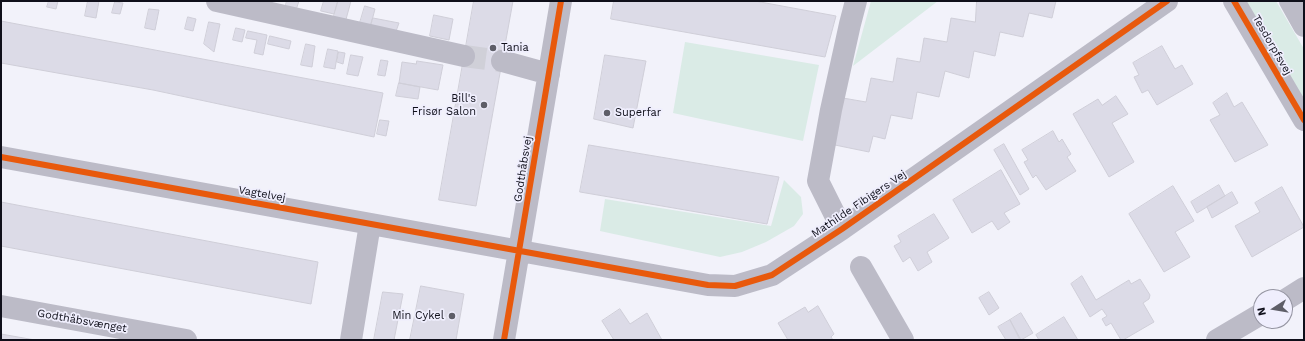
<!DOCTYPE html>
<meta charset="utf-8">
<style>
body{margin:0}
#map{position:relative;width:1305px;height:341px;overflow:hidden;background:#f2f2fa;font-family:"Work Sans",sans-serif}
canvas{display:block}
.frame{position:absolute;inset:0;border:2px solid #0f0f1a;pointer-events:none}
.north{position:absolute;left:1253px;top:289px;width:40px;height:40px;box-sizing:border-box;background:#efeefd;border:1px solid #9595a2;border-radius:50%;rotate:258deg;font-size:11px;font-weight:700;line-height:16px;text-align:center;color:#0f0f1a}
.north::after{content:'';display:block;margin:auto;width:14px;height:18px;background:#5e5e68;clip-path:polygon(50% 0,100% 100%,50% 72%,0 100%)}
</style>
<div id="map">
<canvas width="1305" height="341"></canvas>
<div class="frame"></div>
<div class="north">N</div>
</div>
<script>
const context = document.querySelector('canvas').getContext('2d');
context.lineJoin = 'round';
function fillPath(path, color) { context.fillStyle = color; context.fill(path, 'evenodd'); }
function strokePath(path, color, width, dash) { context.strokeStyle = color; context.lineWidth = width; context.lineCap = dash ? 'butt' : 'round'; context.setLineDash(dash || []); context.stroke(path); }
function label(font, color, halo, rows, align = 'center') {
  context.font = font + ' "Work Sans",sans-serif'; context.lineWidth = 3.5; context.setLineDash([]); context.textBaseline = 'middle'; context.strokeStyle = halo; context.fillStyle = color; for (const [text, x, y, turn = 0] of rows) {
    context.save(); context.translate(x, y); context.rotate((+turn || 0) * Math.PI / 180); context.textAlign = isNaN(turn) ? turn : align; if (halo) context.strokeText(text, 0, 0); context.fillText(text, 0, 0); context.restore();
  }
}
fillPath(new Path2D(`
 M871,1H938L853,66Z
 M1245,1H1276L1304,49V103Z
 M685,42L819,65L803,141L673,113Z
 M784,180L801,197L803,214L794,226L766,242L742,252L720,257L600,231L605,199L771,226Z`), '#daebe6');
const building = new Path2D(`
 M49,1H58L56,9L47,7Z
 M88,1H99L96,18L85,16Z
 M287,1H299L296,10L285,8Z
 M324,1H338L334,14L321,11Z
 M338,1H351L345,23L333,20Z
 M474,1H513L476,206L439,200Z
 M614,1H755L836,16L825,57L611,19Z
 M977,1H1056L1052,18L1029,13L1023,37L1000,32L995,56L974,51L969,78L945,71L939,97L917,92L912,119L891,115L885,139L873,136L869,152L830,144L843,98L866,102L871,78L893,82L897,58L920,62L924,38L947,42L951,18L975,22Z
 M115,2L123,3L120,14L112,13Z
 M365,6L375,9L370,28L359,26Z
 M149,9L159,10L155,30L145,28Z
 M434,15L453,19L449,40L430,36Z
 M188,17L196,19L193,31L185,29Z
 M373,18L399,23L395,34L370,28Z
 M1,21L383,93L374,137L153,90L1,63Z
 M209,22L220,24L214,52L204,44Z
 M236,28L245,30L242,42L233,40Z
 M248,31L267,35L263,55L254,53L257,40L246,38Z
 M270,36L291,41L289,49L268,44Z
 M306,44L315,46L312,67L301,65Z
 M1162,46L1175,69L1182,65L1193,84L1157,105L1148,90L1142,93L1134,77L1139,75L1133,63Z
 M328,49L338,51L335,69L324,67Z
 M339,52L345,53L343,64L337,62Z
 M351,55L363,57L358,76L347,74Z
 M605,55L646,61L633,128L594,119Z
 M381,60L388,61L385,76L378,75Z
 M417,61L443,65L438,90L399,83L402,62L416,64Z
 M399,83L420,87L418,99L396,96Z
 M1227,93L1234,107L1242,102L1268,145L1235,162L1210,120L1220,115L1213,103Z
 M1116,96L1128,114L1112,123L1134,162L1109,177L1073,114L1098,99L1102,105Z
 M380,120L389,121L386,136L377,134Z
 M1053,131L1059,142L1062,139L1071,154L1067,157L1076,171L1046,190L1036,175L1033,178L1024,162L1028,160L1022,150Z
 M1004,144L1029,189L1020,195L994,150Z
 M589,145L779,177L767,224L580,192Z
 M1001,170L1020,204L1004,213L1010,222L998,230L992,221L972,233L953,200Z
 M1219,185L1225,196L1197,213L1191,202Z
 M1173,186L1194,221L1175,232L1190,257L1164,272L1129,214Z
 M1282,187L1304,227L1252,257L1235,226L1260,212L1255,203Z
 M1232,192L1238,203L1212,218L1207,207Z
 M1,202L318,262L311,304L1,246Z
 M934,214L949,238L927,252L932,262L918,271L910,257L903,262L894,246L901,242L898,236Z
 M1082,276L1096,300L1129,280L1131,284L1140,279L1150,295L1149,299L1143,303L1154,322L1123,340H1121L1111,323L1106,326L1102,319L1107,316L1102,309L1090,317L1071,284Z
 M421,286L464,294L456,340H410Z
 M383,292L403,294L394,340H374Z
 M989,292L999,308L989,315L979,298Z
 M818,306L834,334L831,337L833,340H788L778,323L805,307L808,312Z
 M620,309L630,324L647,313L662,340H614L602,321Z
 M1021,313L1033,333L1021,340L1010,320Z
 M1064,317L1078,340H1039L1036,335Z
 M1010,320L1020,340H1006L998,327Z
 M1,334L35,340H1Z`);
fillPath(building, '#dcdbe7');
strokePath(building, '#cfced8', 1);
strokePath(new Path2D(`
 M464,56L502,61`), '#d0d0d8', 22, [22, 11]);
strokePath(new Path2D(`
 M217,1L464,56
 M1234,1L1304,120
 M1290,1L1304,26
 M502,61L549,74
 M1,157L708,285L735,286L772,275L842,229L1167,1
 M842,229L818,181L831,110L850,24L856,1
 M861,267L903,340
 M1285,300L1304,288
 M1,306L186,340
 M351,340L370,224
 M504,340L561,1
 M1217,340L1261,314`), '#bcbbc7', 22);
strokePath(new Path2D(`
 M1234,1L1304,120
 M1,157L708,285L735,286L772,275L842,229L1167,1
 M504,340L561,1`), '#e8590c', 6);
for (const [x, y, r, color] of [
 [493,48,4,"#5e5e68"],
 [484,105,4,"#5e5e68"],
 [607,113,4,"#5e5e68"],
 [452,316,4,"#5e5e68"]
]) { const dot = new Path2D(); dot.arc(x, y, r, 0, 2 * Math.PI); context.fillStyle = color; context.fill(dot); strokePath(dot, '#efeefd', 1.5); }
label('11px', '#0f0f1a', '#efeefd', [
 ["Tesdorpfsvej",1272,45,60],
 ["Godthåbsvej",523,169,-81],
 ["Vagtelvej",262,194,10],
 ["Mathilde Fibigers Vej",859,204,-34],
 ["Godthåbsvænget",82,321,10]
]);
label('11px', '#0f0f1a', '#efeefd', [
 ["Tania",501,48],
 ["Bill's",476,99,"right"],
 ["Frisør Salon",476,112,"right"],
 ["Superfar",615,113],
 ["Min Cykel",444,316,"right"]
], 'left');
</script>
